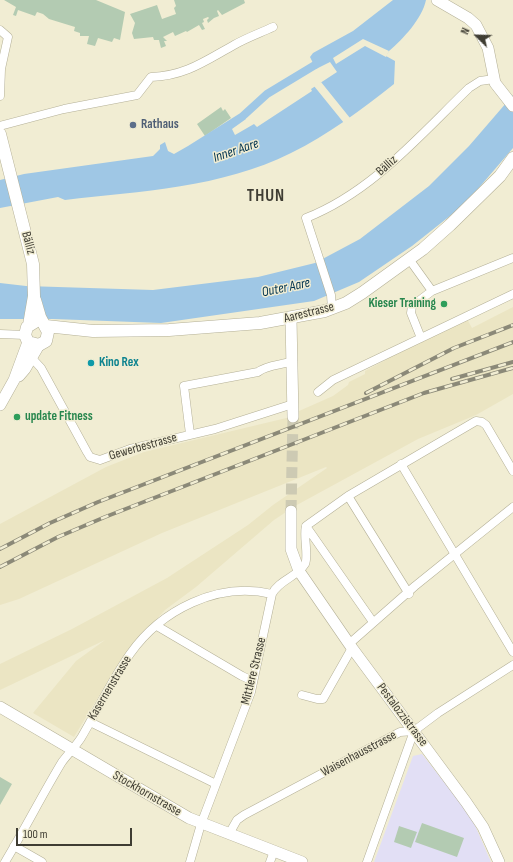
<!DOCTYPE html>
<meta charset="utf-8">
<style>
body{margin:0}
#map{position:relative;width:513px;height:862px;overflow:hidden;background:#f1edd3;font-family:"Sofia Sans Condensed",sans-serif}
canvas{display:block}
.north{position:absolute;left:457px;top:16px;width:40px;height:40px;-webkit-text-stroke:3px #f1edd3;paint-order:stroke;rotate:293deg;font-size:11px;font-weight:700;line-height:16px;text-align:center;color:#3f3d33}
.north::after{content:'';display:block;margin:auto;width:14px;height:18px;background:#3f3d33;clip-path:polygon(50% 0,100% 100%,50% 72%,0 100%)}
.scale{position:absolute;left:16px;top:828px;width:116px;height:18px;box-sizing:border-box;border:2px solid #3f3d33;border-top:0;padding-left:5px;font-size:12px;line-height:14px;white-space:nowrap;color:#3f3d33;-webkit-text-stroke:3px #f1edd3;paint-order:stroke}
</style>
<div id="map">
<canvas width="513" height="862"></canvas>
<div class="north">N</div>
<div class="scale">100 m</div>
</div>
<script>
const context = document.querySelector('canvas').getContext('2d');
context.lineJoin = 'round';
function fillPath(path, color) { context.fillStyle = color; context.fill(path, 'evenodd'); }
function strokePath(path, color, width, dash) { context.strokeStyle = color; context.lineWidth = width; context.lineCap = dash ? 'butt' : 'round'; context.setLineDash(dash || []); context.stroke(path); }
function label(font, color, halo, rows, align = 'center') {
  context.font = font + ' "Sofia Sans Condensed",sans-serif'; context.lineWidth = 3; context.setLineDash([]); context.textBaseline = 'middle'; context.strokeStyle = halo; context.fillStyle = color; for (const [text, x, y, turn = 0] of rows) {
    context.save(); context.translate(x, y); context.rotate((+turn || 0) * Math.PI / 180); context.textAlign = isNaN(turn) ? turn : align; if (halo) context.strokeText(text, 0, 0); context.fillText(text, 0, 0); context.restore();
  }
}
fillPath(new Path2D(`
 M513,307V394L476,415L418,439L295,506L274,520L196,587L165,610L141,636L119,663L74,737L33,713L76,661L105,640L0,690V664L72,629L167,578L248,525L273,505L327,468L326,467L162,533L19,599L0,605V524L106,467L144,452L299,415V411L333,396L348,385L349,382L365,374V371L384,361L388,357L467,319L472,328Z`), '#ebe5c3');
fillPath(new Path2D(`
 M422,754L471,816L491,862H374L413,756Z`), '#e2dff5');
fillPath(new Path2D(`
 M4,0H96L125,12L120,40L114,38L112,42L98,38L95,46L87,44L89,36H80V33L74,31L75,27L49,19L43,14L37,12L35,16L18,10L16,16L13,15L16,7Z
 M174,0H244L245,3L222,15L218,10L217,11L219,16L214,18L208,23L207,20L209,18L208,17L203,19L204,22L202,23L205,29L202,30L199,25L187,32L186,31L175,36L173,32L163,37L167,41H164L166,46L161,48L159,40H154L153,37L134,39L132,33L135,23L130,14L157,5L162,19L176,14L174,8L176,6Z
 M221,107L223,111L225,109L231,118L205,136L197,124Z
 M0,777L12,784L0,805Z
 M422,823L464,838L457,857L415,842Z
 M399,826L417,832L411,848L394,842Z`), '#b3cbb2');
fillPath(new Path2D(`
 M393,0H426C422,19 403,39 389,51L386,56L395,61L394,84C361,110 328,135 291,153C221,188 141,191 65,200L58,197L0,208V180L24,174L153,156L160,149V145L165,142L168,151L174,154L188,146L242,112L246,119L232,129L235,135L254,124L257,127L312,91L311,89L337,72L330,62L316,69L310,57L313,53L353,31Z
 M513,95V148L465,204L412,246L359,282L314,301L161,323L53,319H0V283L26,286L153,290L258,277L315,263L360,239L429,186L469,146Z`), '#9fc7e5');
fillPath(new Path2D(`
 M363,39L389,51L386,57L365,46L336,64L333,58Z
 M321,82L350,118L344,123L314,86Z`), '#f1edd3');
strokePath(new Path2D(`
 M244,115L267,94L315,65`), '#9fc7e5', 8);
strokePath(new Path2D(`
 M291,511L293,417`), '#cdcab3', 11, [11, 5.5]);
const street = new Path2D(`
 M0,30L8,37L1,69L0,96
 M0,126L64,109L137,95L151,77C185,76 205,61 234,45C246,38 260,33 273,27
 M409,259L432,291L513,258
 M332,309L331,295L306,218C372,192 419,136 469,88L480,81L494,79
 M0,334L25,335
 M421,338L411,313L412,306L432,291
 M28,354L41,368L87,452L90,457L100,460L130,449L215,429L293,404
 M318,392L333,380L513,294
 M190,434L184,386L258,372C266,365 282,365 293,361
 M401,464L513,652
 M348,496L409,594
 M306,526L373,622
 M157,626L242,676L253,681
 M349,644L415,586L513,507
 M302,695L317,699H323L352,648
 M90,722L216,784
 M229,834L237,820L244,815L400,732L414,731L438,713L513,665
 M14,846L42,862
 M5,862C25,829 42,795 62,762C68,754 75,747 81,738C97,711 111,681 130,654C161,610 218,581 272,594
 M190,862L201,824L251,692L272,594C279,580 297,577 305,564C309,556 303,536 306,526L348,496L476,421L482,422L486,425L513,471
 M270,862L274,851
 M367,862L414,731`);
const secondary = new Path2D(`
 M437,0L468,18L476,25L488,48L495,83L513,106
 M291,319L293,417
 M19,376L25,369L39,345
 M0,405L14,380L28,342
 M291,511V549L299,571L352,648L466,802L483,827L499,862
 M0,707L189,818L302,862`);
const primary = new Path2D(`
 M0,134L33,264L34,296L29,325
 M35,322L27,327L25,335L28,342L39,345L46,341L48,332L40,317L35,300
 M46,326L93,331L169,330L260,323L325,311L346,303L362,293L423,249L450,225L500,176L513,158`);
strokePath(street, '#b4b097', 9);
strokePath(secondary, '#b4b097', 12);
strokePath(primary, '#b4b097', 13);
strokePath(street, '#fff', 8);
strokePath(secondary, '#fff', 11);
strokePath(primary, '#fff', 12);
const rail = new Path2D(`
 M452,379L513,362
 M366,393L454,348L513,325
 M0,549L50,523L98,502L513,342
 M0,567L58,537L105,517L424,393L513,368`);
strokePath(rail, '#8b8978', 4);
strokePath(rail, '#f1edd3', 2.5, [8]);
for (const [x, y, r, color] of [
 [133,125,4,"#5c6f8a"],
 [444,304,4,"#2e9e5b"],
 [91,363,4,"#0f9aa8"],
 [17,417,4,"#2e9e5b"]
]) { const dot = new Path2D(); dot.arc(x, y, r, 0, 2 * Math.PI); context.fillStyle = color; context.fill(dot); strokePath(dot, '#f1edd3', 1.5); }
label('bold 13px', '#4e5e75', '#f1edd3', [
 ["Rathaus",141,125]
], 'left');
label('13px', '#3f3d33', '#f1edd3', [
 ["Bälliz",387,166,-42],
 ["Bälliz",28,243,75],
 ["Aarestrasse",309,313,-14],
 ["Gewerbestrasse",143,447,-16],
 ["Mittlere Strasse",254,671,-76],
 ["Kasernenstrasse",110,688,-59],
 ["Pestalozzistrasse",402,715,53],
 ["Waisenhausstrasse",359,754,-28],
 ["Stockhornstrasse",147,794,30]
]);
label('bold 13px', '#27864d', '#f1edd3', [
 ["Kieser Training",436,304],
 ["update Fitness",25,417,"left"]
], 'right');
label('bold 13px', '#0d838f', '#f1edd3', [
 ["Kino Rex",99,363]
], 'left');
label('italic 14px', '#00334f', '#f1edd3', [
 ["Inner Aare",236,151,-19],
 ["Outer Aare",286,288,-12]
]);
context.letterSpacing = '1px';
label('bold 17px', '#3f3d33', '#f1edd3', [
 ["THUN",266,197]
]);
context.letterSpacing = '0px';
</script>
